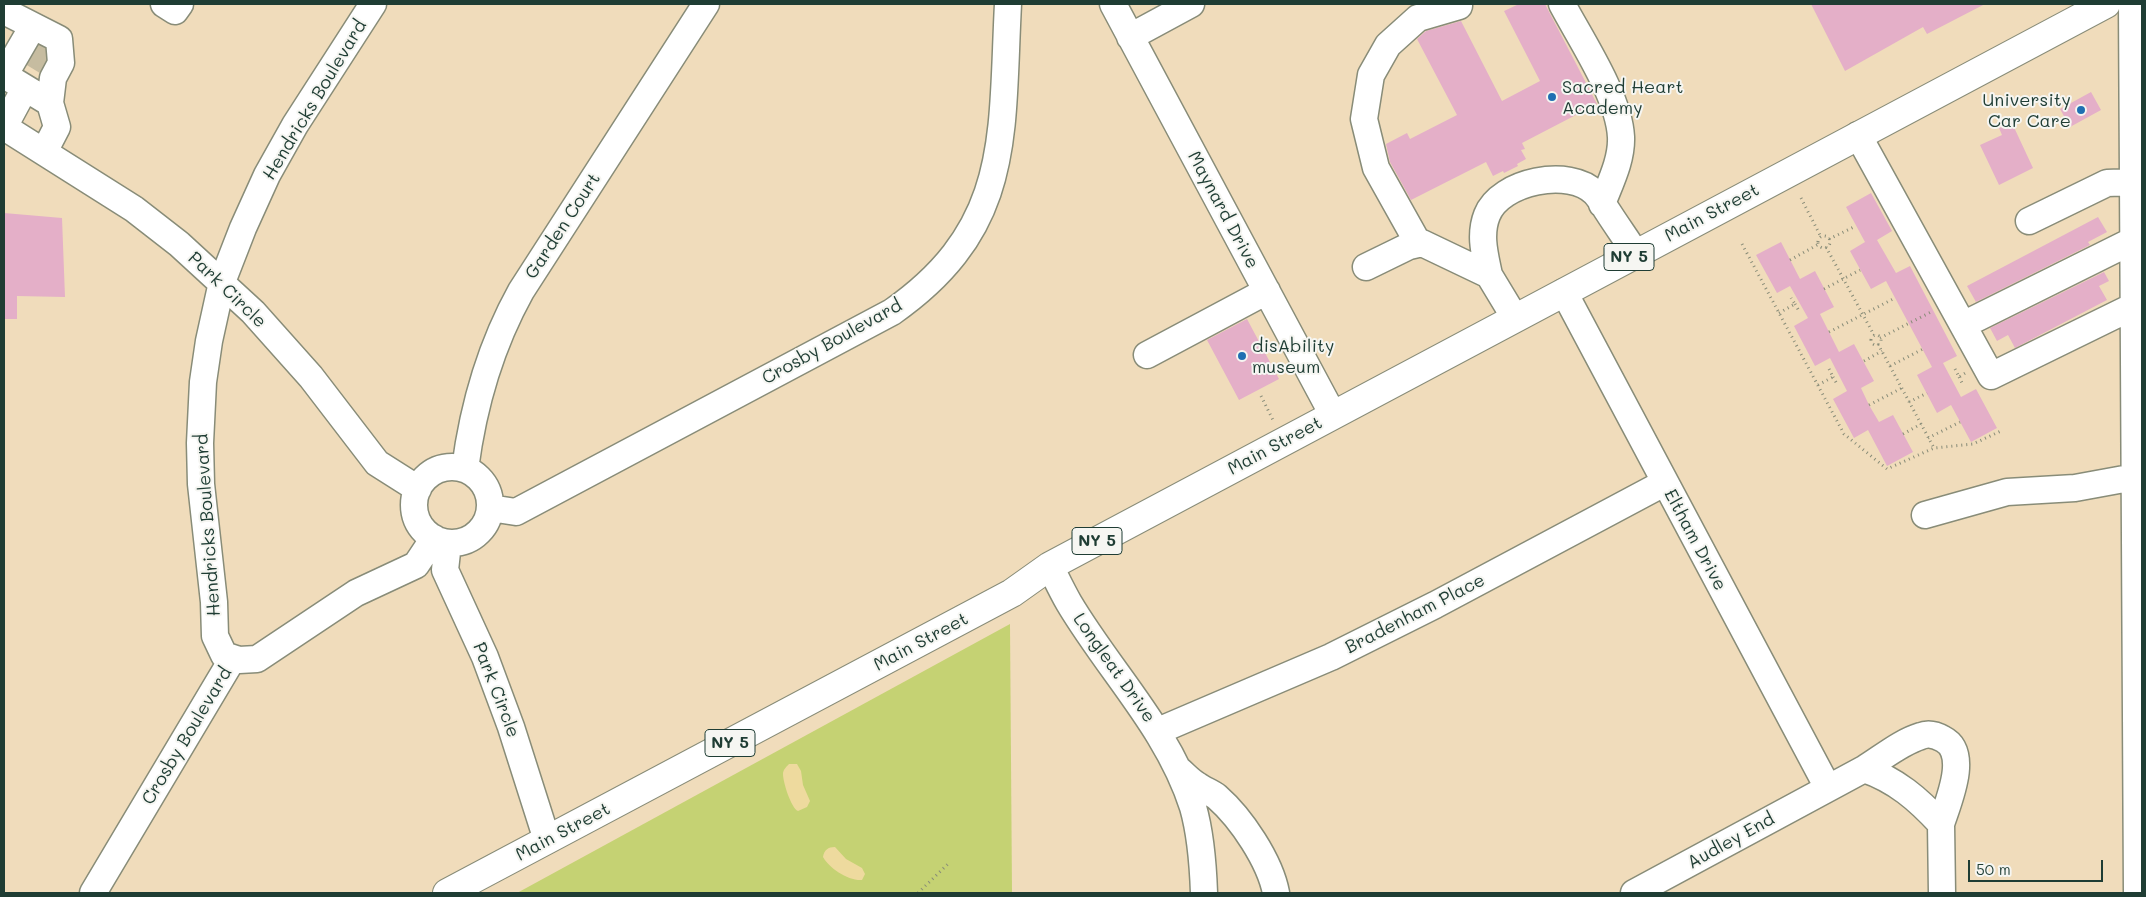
<!DOCTYPE html>
<style>
body{margin:0}
#map{position:relative;width:2146px;height:897px;overflow:hidden;background:#f0dcbb;font-family:Mali,sans-serif}
canvas{display:block}
.frame{position:absolute;inset:0;border:5px solid #1f3d34;pointer-events:none}
.scale{position:absolute;left:1968px;top:860px;width:135px;height:22px;box-sizing:border-box;border:2px solid #1f3d34;border-top:0;padding-left:6px;font-size:15px;line-height:18px;white-space:nowrap;color:#1f3d34;-webkit-text-stroke:4px #f6f6f2;paint-order:stroke}
</style>
<div id="map">
<canvas width="2146" height="897"></canvas>
<div class="frame"></div>
<div class="scale">50 m</div>
</div>
<script>
const context = document.querySelector('canvas').getContext('2d');
context.lineJoin = 'round';
function fillPath(path, color) { context.fillStyle = color; context.fill(path, 'evenodd'); }
function strokePath(path, color, width, dash) { context.strokeStyle = color; context.lineWidth = width; context.lineCap = dash ? 'butt' : 'round'; context.setLineDash(dash || []); context.stroke(path); }
function label(font, color, halo, rows, align = 'center') {
  context.font = font + ' Mali,sans-serif'; context.lineWidth = 4; context.setLineDash([]); context.textBaseline = 'middle'; context.strokeStyle = halo; context.fillStyle = color; for (const [text, x, y, turn = 0] of rows) {
    context.save(); context.translate(x, y); context.rotate((+turn || 0) * Math.PI / 180); context.textAlign = isNaN(turn) ? turn : align; if (halo) context.strokeText(text, 0, 0); context.fillText(text, 0, 0); context.restore();
  }
}
fillPath(new Path2D(`
 M1010,624L1012,893H517Z`), '#c5d273');
fillPath(new Path2D(`
 M789,764H797L801,771L803,785L810,801L807,807L798,811C791,808 783,782 783,774C783,770 786,767 789,764Z
 M835,847L846,859L862,868L865,874L862,880C848,881 829,868 823,857C824,850 828,847 835,847Z`), '#eeda9e');
fillPath(new Path2D(`
 M1519,4H1545L1597,104L1522,143L1525,149L1521,150L1526,159L1517,164L1518,166L1504,173L1503,171L1493,176L1486,162L1411,200L1390,162L1386,144L1407,133L1410,139L1457,115L1417,39L1426,31L1461,21L1502,101L1540,81L1504,11Z
 M1811,4H1985L1927,34L1923,27L1845,71Z
 M2091,92L2101,110L2070,127L2060,109Z
 M2012,123L2033,168L1999,185L1980,145L2002,135L1999,128Z
 M1871,193L1892,231L1877,240L1896,273L1910,266L1957,356L1943,363L1961,397L1976,389L1997,428L1971,442L1951,405L1937,413L1917,375L1932,367L1886,281L1871,289L1850,251L1865,242L1846,207Z
 M4,213L62,218L65,297L17,296V319H4Z
 M2098,217L2107,232L2088,242L2090,245L1976,302L1967,286Z
 M1781,242L1800,279L1815,271L1834,307L1820,314L1839,352L1854,344L1874,381L1861,388L1869,405L1879,422L1893,415L1913,452L1887,466L1868,430L1854,438L1833,399L1847,391L1830,358L1815,366L1794,326L1808,318L1790,286L1777,293L1756,255Z
 M2104,272L2109,281L2099,286L2107,300L2015,348L2008,335L1997,341L1990,328Z
 M1247,319L1279,379L1239,400L1207,340Z`), '#e4afc8');
strokePath(new Path2D(`
 M30,67L47,39`), '#c6bca0', 26, [26, 13]);
const minor = new Path2D(`
 M164,4L175,11L180,4
 M373,4L295,125L267,175L243,228L222,282L209,341L203,382L200,443L201,484L214,602L215,636L224,655L239,660L257,659L356,593L416,565L434,538
 M1113,4L1333,415
 M1562,4C1581,40 1619,96 1621,137C1622,160 1610,183 1602,204
 M2132,4L2137,893
 M4,11L59,39L61,63L53,78L50,103L57,127L44,152
 M1130,37L1191,4
 M4,75L50,103
 M4,76L33,26
 M4,127L134,209L179,244L253,312L311,377L377,463L418,489
 M4,127L25,88
 M1858,135L1991,376L2134,306
 M2029,221L2107,183L2134,182
 M1418,243L1376,168L1364,119L1371,75L1388,45L1418,18L1459,6
 M1366,267L1409,246L1422,243L1489,275L1515,318
 M1489,275C1485,255 1479,235 1487,215C1500,181 1570,167 1595,193C1600,198 1604,206 1608,212C1617,226 1627,240 1636,254
 M1564,292L1828,788
 M1963,325L2134,240
 M1147,355L1267,291
 M414 505a38 38 0 1 1 76 0a38 38 0 1 1-76 0Z
 M465,469C473,407 491,345 521,291L706,4
 M490,508L516,512L892,312C1013,227 1001,136 1008,4
 M1925,515L2007,492L2075,488L2135,477
 M448,543L445,570L485,657L511,727L547,840
 M1050,566C1056,578 1062,591 1069,603C1110,672 1168,729 1193,807C1201,835 1203,864 1204,893
 M1158,731L1331,657L1435,605L1664,483
 M1864,769C1882,758 1901,742 1921,736C1928,733 1936,735 1943,739C1970,753 1948,802 1941,824
 M1179,770C1185,775 1190,781 1197,785C1203,790 1211,792 1217,797C1241,818 1270,861 1276,893
 M93,893L233,658
 M1634,893L1864,769C1896,780 1918,799 1941,824L1942,893`);
const major = new Path2D(`
 M4,8L7,4
 M447,893L1012,593L1050,566L2106,4`);
strokePath(minor, '#888c78', 29);
strokePath(major, '#888c78', 30);
strokePath(new Path2D(`
 M1801,198L1821,237
 M1818 242a6 6 0 1 1 12 0a6 6 0 1 1-12 0Z
 M1829,239L1856,226
 M1742,244L1844,434L1887,469L1934,448L1973,444L2003,430
 M1826,247L1874,335
 M1790,260L1819,244
 M1824,289L1860,270
 M1795,304L1799,311
 M1779,313L1795,304L1791,298
 M1829,332L1895,298
 M1871 340a5 5 0 1 1 10 0a5 5 0 1 1-10 0Z
 M1880,338L1931,312
 M1878,344L1934,448
 M1264,349L1272,345
 M1864,361L1882,351
 M1890,366L1923,349
 M1955,369L1959,377L1967,372
 M1833,377L1837,384
 M1959,377L1962,383
 M1818,385L1833,377L1829,369
 M1261,396L1274,422
 M1909,402L1927,393
 M1869,405L1902,388
 M1903,434L1921,424
 M1928,438L1960,422
 M918,893L950,862`), '#888c78', 3, [1, 4]);
strokePath(minor, '#fff', 26);
strokePath(major, '#fff', 28);
for (const [x, y, r, color] of [
 [1552,97,5,"#1f6fb2"],
 [2081,110,5,"#1f6fb2"],
 [1242,356,5,"#1f6fb2"]
]) { const dot = new Path2D(); dot.arc(x, y, r, 0, 2 * Math.PI); context.fillStyle = color; context.fill(dot); strokePath(dot, '#f6f6f2', 2); }
for (const [x, y, w] of [
 [1629,257,50],
 [1097,541,50],
 [730,743,50]
]) { const box = new Path2D(); box.roundRect(x - w / 2, y - 13.5, w, 27, 4); context.fillStyle = '#f6f6f2'; context.fill(box); strokePath(box, '#1f3d34', 1); }
label('bold 16px', '#1f3d34', null, [
 ["NY 5",1629,257],
 ["NY 5",1097,541],
 ["NY 5",730,743]
]);
label('18px', '#1f3d34', '#f6f6f2', [
 ["Sacred Heart",1562,87],
 ["Academy",1562,108],
 ["University",2071,100,"right"],
 ["Car Care",2071,121,"right"],
 ["disAbility",1252,346],
 ["museum",1252,367]
], 'left');
label('18px', '#1f3d34', '#f6f6f2', [
 ["Hendricks Boulevard",315,100,-59],
 ["Maynard Drive",1223,210,62],
 ["Main Street",1712,213,-28],
 ["Garden Court",563,226,-57],
 ["Park Circle",227,290,44],
 ["Crosby Boulevard",832,342,-29],
 ["Main Street",1275,446,-28],
 ["Hendricks Boulevard",208,525,-94],
 ["Eltham Drive",1695,540,62],
 ["Bradenham Place",1415,614,-27],
 ["Main Street",921,642,-28],
 ["Longleat Drive",1114,668,55],
 ["Park Circle",496,690,69],
 ["Crosby Boulevard",187,736,-59],
 ["Main Street",563,832,-28],
 ["Audley End",1731,841,-29]
]);
</script>
